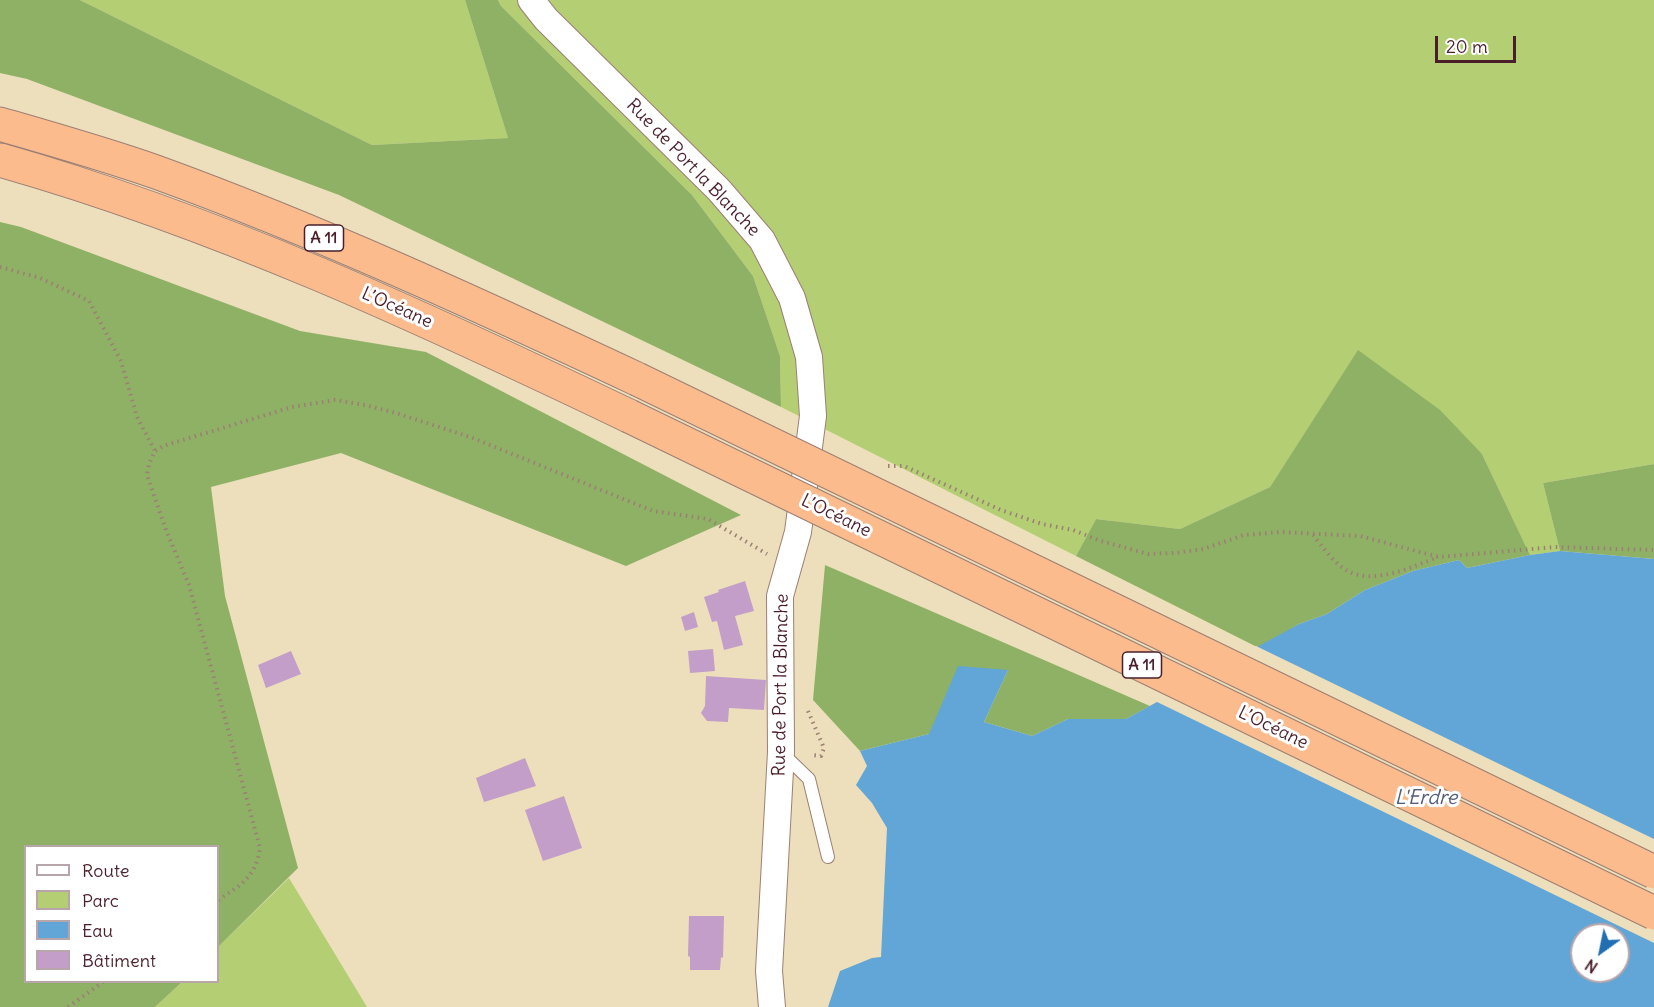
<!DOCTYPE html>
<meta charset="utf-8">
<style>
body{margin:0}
#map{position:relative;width:1654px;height:1007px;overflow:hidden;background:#eddfbc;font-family:Delius,sans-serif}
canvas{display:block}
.legend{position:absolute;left:24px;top:845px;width:195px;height:138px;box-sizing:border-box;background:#fff;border:2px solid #b7a5aa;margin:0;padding:8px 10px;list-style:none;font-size:18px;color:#4a1f2b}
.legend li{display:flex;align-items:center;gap:12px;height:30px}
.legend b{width:30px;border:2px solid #b7a5aa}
.north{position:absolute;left:1570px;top:923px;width:60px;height:60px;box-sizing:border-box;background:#fff;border:2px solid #b7a5aa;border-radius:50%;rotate:213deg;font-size:16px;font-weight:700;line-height:24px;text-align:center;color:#4a1f2b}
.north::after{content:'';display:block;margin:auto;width:21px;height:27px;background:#1f6fb2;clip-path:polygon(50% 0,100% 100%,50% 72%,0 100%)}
.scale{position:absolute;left:1435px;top:36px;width:81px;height:27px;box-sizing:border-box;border:3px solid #4a1f2b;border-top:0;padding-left:8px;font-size:18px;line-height:21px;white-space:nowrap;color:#4a1f2b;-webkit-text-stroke:4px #fff;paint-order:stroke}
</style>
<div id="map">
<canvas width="1654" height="1007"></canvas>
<ul class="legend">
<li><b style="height:8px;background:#fff"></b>Route</li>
<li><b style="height:16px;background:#b4ce74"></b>Parc</li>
<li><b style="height:16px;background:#61a6d6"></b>Eau</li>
<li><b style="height:16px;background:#c29ec9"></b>Bâtiment</li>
</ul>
<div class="north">N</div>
<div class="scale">20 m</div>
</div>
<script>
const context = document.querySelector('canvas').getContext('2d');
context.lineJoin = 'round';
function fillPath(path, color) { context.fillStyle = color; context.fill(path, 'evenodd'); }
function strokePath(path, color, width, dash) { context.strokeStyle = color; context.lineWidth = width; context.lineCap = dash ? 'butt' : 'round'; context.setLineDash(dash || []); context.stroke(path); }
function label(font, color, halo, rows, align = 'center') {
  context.font = font + ' Delius,sans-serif'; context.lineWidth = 6; context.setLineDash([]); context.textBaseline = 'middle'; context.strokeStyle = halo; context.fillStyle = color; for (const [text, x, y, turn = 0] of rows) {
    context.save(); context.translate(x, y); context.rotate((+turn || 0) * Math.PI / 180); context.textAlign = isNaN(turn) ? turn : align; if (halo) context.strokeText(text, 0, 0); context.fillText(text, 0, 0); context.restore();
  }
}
fillPath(new Path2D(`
 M80,0H465L508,138L372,145Z
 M498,0H1654V464L1543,483L1560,551L1530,555L1482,454L1358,351L1270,487L1180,529L1096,519L1076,556L781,407L780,356L753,276L692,195L501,6Z
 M289,878L367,1007H155L182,982H218V947Z`), '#b4ce74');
fillPath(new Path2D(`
 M0,0H80L372,145L508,138L465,0H498L501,6L692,195L753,276L780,356L781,407L339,195L27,79L0,73Z
 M0,222L21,227L300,331L426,352L741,515L626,566L341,453L211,487L225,596L298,868L218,947V846H26V982H182L155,1007H0Z
 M1358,350L1440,410L1482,454L1530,555L1467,568L1459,560L1413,571L1365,590L1327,614L1299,624L1259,648L1076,556L1096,519L1180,529L1270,487Z
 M1654,464V559L1560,551L1543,483Z
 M825,565L1150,706L1126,719H1068L1032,736L984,722L1008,670L929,734L860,751L813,700Z`), '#8fb166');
fillPath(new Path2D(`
 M1560,551L1654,559V1007H828L840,971L872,958L881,957L887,828L872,803L856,785L867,766L860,751L929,734L958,666L1008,670L984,722L1032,736L1068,719H1126L1299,624L1327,614L1365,590L1413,571L1459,560L1467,568L1530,555ZM1582,935H1618V971H1582Z`), '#61a6d6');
fillPath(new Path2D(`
 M1256,646L1654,839V943L1155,701Z`), '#eddfbc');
fillPath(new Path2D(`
 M745,581L754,611L735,616L743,645L724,650L717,621L712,622L704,597L719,592L718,590Z
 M694,612L698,627L685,631L681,617Z
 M713,649L715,671L690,673L688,651Z
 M291,651L301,674L266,688L258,665Z
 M706,676L766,680L764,710L729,708L728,722L707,721L701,713L705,706Z
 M525,758L536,786L484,802L476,778Z
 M564,796L582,848L543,861L525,810Z
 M689,916H724L723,958L721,957L720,970H690V957L688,956Z`), '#c29ec9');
const service = new Path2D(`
 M782,753L809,779L828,857`);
const minor = new Path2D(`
 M531,0L546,19L719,190L762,240L792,298L809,357L813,416L798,532L780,596L781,752L769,971L772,1007`);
const motorway = new Path2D(`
 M0,124C52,139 105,154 156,172C321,232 479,305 637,379
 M0,160C219,222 424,318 629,416`);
strokePath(service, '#9c7f74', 14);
strokePath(minor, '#9c7f74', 28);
strokePath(motorway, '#9c7f74', 35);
strokePath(new Path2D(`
 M0,267L40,278L89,301L121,361L137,417L155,451
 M888,466H904L1001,510L1042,524L1073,530L1101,541L1148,554L1175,553L1203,549L1244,535L1281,532L1360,536L1439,557L1555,547L1654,550
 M1313,535C1322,546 1333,562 1346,570C1373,586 1412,567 1438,557
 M808,711L824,748L821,756L812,755
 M218,900C241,885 256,877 260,848L189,585L166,530L147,475L149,464L155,451L163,446L292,407L335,400L365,405L396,413L470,437L653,511L708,519L767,554
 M68,1007L103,982`), '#9c7f74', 4, [1.5, 4.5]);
strokePath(service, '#fff', 12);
strokePath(minor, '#fff', 26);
strokePath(motorway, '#fbbb8d', 33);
const motorwayBridge = new Path2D(`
 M637,379L1654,872
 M629,416L1654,913`);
strokePath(motorwayBridge, '#9c7f74', 35, []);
strokePath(motorwayBridge, '#fbbb8d', 33);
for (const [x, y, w] of [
 [324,238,39],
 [1142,665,39]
]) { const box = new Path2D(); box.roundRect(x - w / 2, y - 13, w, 26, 4.5); context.fillStyle = '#fff'; context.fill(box); strokePath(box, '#4a1f2b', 1.5); }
label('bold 16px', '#4a1f2b', null, [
 ["A 11",324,238],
 ["A 11",1142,665]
]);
label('18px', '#4a1f2b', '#fff', [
 ["Rue de Port la Blanche",693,168,46],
 ["L’Océane",397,308,24],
 ["L’Océane",836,516,26],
 ["Rue de Port la Blanche",781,685,-89],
 ["L’Océane",1273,728,26]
]);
label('italic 20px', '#545c78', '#fff', [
 ["L'Erdre",1426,798]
]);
</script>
